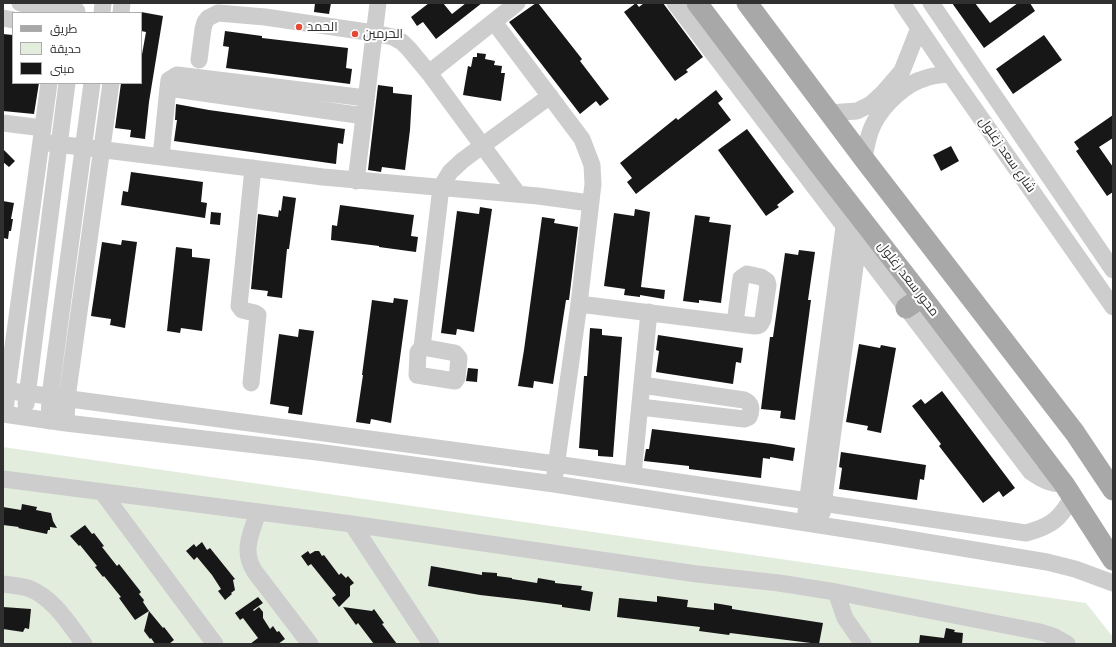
<!DOCTYPE html>
<meta charset="utf-8">
<style>
body{margin:0}
#map{position:relative;width:1116px;height:647px;overflow:hidden;background:#fff;font-family:Karla,Cairo,sans-serif}
canvas{display:block}
.frame{position:absolute;inset:0;border:4px solid #303030;pointer-events:none}
.legend{position:absolute;left:12px;top:12px;width:130px;height:72px;box-sizing:border-box;background:#fff;border:1px solid #acacac;margin:0;padding:5px 7px;list-style:none;font-size:12px;color:#303030}
.legend li{display:flex;align-items:center;gap:8px;height:20px}
.legend b{width:20px;border:1px solid #acacac}
</style>
<div id="map">
<canvas width="1116" height="647"></canvas>
<div class="frame"></div>
<ul class="legend">
<li><b style="height:5px;background:#a8a8a8"></b>طريق</li>
<li><b style="height:11px;background:#e3edde"></b>حديقة</li>
<li><b style="height:11px;background:#171717"></b>مبنى</li>
</ul>
</div>
<script>
const context = document.querySelector('canvas').getContext('2d');
context.lineJoin = 'round';
function fillPath(path, color) { context.fillStyle = color; context.fill(path, 'evenodd'); }
function strokePath(path, color, width, dash) { context.strokeStyle = color; context.lineWidth = width; context.lineCap = dash ? 'butt' : 'round'; context.setLineDash(dash || []); context.stroke(path); }
function label(font, color, halo, rows, align = 'center') {
  context.font = font + ' Karla,Cairo,sans-serif'; context.lineWidth = 4; context.setLineDash([]); context.textBaseline = 'middle'; context.strokeStyle = halo; context.fillStyle = color; for (const [text, x, y, turn = 0] of rows) {
    context.save(); context.translate(x, y); context.rotate((+turn || 0) * Math.PI / 180); context.textAlign = isNaN(turn) ? turn : align; if (halo) context.strokeText(text, 0, 0); context.fillText(text, 0, 0); context.restore();
  }
}
fillPath(new Path2D(`
 M3,447L1086,603L1113,637V644H3Z`), '#e3edde');
fillPath(new Path2D(`
 M315,3H331L329,14L314,12Z
 M429,3H443L452,14L466,3H482L436,39L423,22L417,26L411,17Z
 M536,3H538L582,59L580,61L609,99L600,106L596,101L580,114L509,22Z
 M636,3L639,7L644,3H663L703,57L686,70L688,72L675,81L624,12Z
 M952,3H975L990,23L1018,3H1030L1035,11L984,48Z
 M141,12L163,16L149,102L145,139L130,137L131,130L115,128L121,83H141V60L146,32L141,31Z
 M225,31L262,36V38L348,48L346,68L352,69L350,84L226,68L229,47L223,46Z
 M3,34L13,35V83H39L34,114L3,111Z
 M1044,35L1062,60L1013,94L996,69Z
 M477,53L486,54L485,59L495,61L494,65L502,66L501,73H505L501,101L463,95L468,66L471,67L473,57H477Z
 M378,85L393,87V93L412,95L410,130L405,170L382,167L381,172L368,170Z
 M716,90L723,99L718,103L731,120L636,194L627,182L632,178L620,163L676,118L678,120Z
 M176,104L209,110L345,129L343,144L338,143L336,164L174,141L177,120H175Z
 M1113,115V138L1099,147L1113,167V192L1107,196L1076,151L1079,149L1074,142Z
 M747,129L794,192L777,205L779,207L766,216L718,150Z
 M951,146L959,161L941,171L933,155Z
 M3,149L15,161L9,167L3,162Z
 M131,172L203,182L201,202L207,203L205,218L121,205L123,191L128,192Z
 M283,196L296,198L289,249H287L282,298L267,296L268,291L251,289L258,214L278,217L279,210L281,211Z
 M3,201L14,203L11,219H13L11,231H9L8,239L3,238Z
 M340,205L414,215L411,236L418,237L416,252L379,247V246L331,240L332,225L337,226Z
 M480,207L492,209L474,332L457,329L456,335L441,333L457,211L479,214Z
 M635,209L650,212L641,287L665,290L664,299L640,295V297L624,295L625,289L604,286L614,213L634,216Z
 M211,212L221,213L220,225L210,224Z
 M695,215L710,217L709,222L731,225L721,303L699,300V303L683,301Z
 M542,217L555,219L554,223L578,227L569,300H566L553,384L534,381L533,388L518,386L524,350Z
 M122,240L137,242L125,328L110,325L111,319L91,316L102,242L121,245Z
 M176,247L192,249V257L210,259L202,331L181,328L180,333L167,331Z
 M799,250L815,252L808,300H811L795,420L780,418L781,411L761,409L770,337H773L785,253L798,255Z
 M394,298L408,300L391,423L371,419L370,424L356,422L363,375H362L372,300L393,303Z
 M590,328L602,329V335L622,337L613,457L598,456V450L579,448L584,376H587Z
 M299,329L314,331L302,415L288,413L289,407L270,404L279,334L298,337Z
 M658,335L743,348L741,363L736,362L733,384L656,372L659,351L656,350Z
 M859,344L880,348L881,345L896,348L881,433L867,430L868,426L846,422Z
 M468,368L478,369L477,382L466,381Z
 M942,391L1015,488L1003,497L999,491L983,503L939,446L941,444L912,406L921,399L925,404Z
 M652,429L772,444L795,448L793,461L770,457V459L763,458L761,478L689,469V466L644,461L646,449H649Z
 M841,452L926,465L924,480L920,479L917,500L839,489L842,468L839,467Z
 M22,504L37,507L36,510L51,513L53,521L57,528L50,527V530H48L47,534L18,528L19,527L3,525V507L21,510Z
 M85,525L92,534L94,533L104,546L102,547L117,566L119,564L141,592L139,594L144,600L143,602L149,611L163,628L164,627L174,640L169,644H155L151,638L150,639L144,631L149,611L135,620L119,598L121,597L104,576L103,577L95,567L97,566L80,545L79,546L70,536Z
 M202,542L207,550L210,548L235,579L233,580L235,590L231,593L232,594L225,600L218,591L221,589L212,575L197,557L194,560L186,551L194,544L196,547Z
 M308,551L310,554L315,551H319L322,556L324,555L339,575L341,573L346,578L348,576L354,583L350,586V596L339,607L332,598L336,595L311,564L308,566L301,556Z
 M431,566L482,575V572L497,573V576L512,578V579L537,583L538,578L555,581V583L582,586L581,590L593,592L590,611L562,607V605L524,600L480,595L428,586Z
 M657,596L688,600L687,607L714,610V603L732,606V609L823,623L819,644L730,633L729,635L699,631L700,627L617,617L619,598L657,602Z
 M258,597L263,603L253,610L254,611L259,607L263,612V618L270,629L273,626L277,632L279,631L285,639L278,644H250L258,638L243,618L240,620L235,613Z
 M3,607L31,609L29,629L25,628L23,632L3,629Z
 M343,607L372,611L374,609L384,623L382,624L397,644H374L358,623L356,625Z
 M946,628L955,630L954,632L963,633L962,644H919L920,635L944,638Z`), '#171717');
strokePath(new Path2D(`
 M20,3L77,11
 M675,3L1031,472C1042,480 1051,484 1064,484
 M902,3L950,74L1113,307
 M931,3L1113,270
 M102,13L103,3
 M121,13L122,3
 M3,18L13,20
 M494,22L582,139L592,165L593,184L579,304L555,474
 M199,60L203,29L205,22L208,18L218,13L265,17L374,33L393,37L402,42L409,49L429,73L518,194
 M429,73L517,3
 M168,88L364,116
 M829,113L857,111L871,104L883,93L902,71L919,28
 M3,123L43,128
 M41,142L323,177L538,196L590,203
 M161,157L168,88L169,80L177,75L366,98
 M864,159C866,147 868,134 874,123C883,105 906,83 926,78C933,75 942,75 950,74
 M356,181L378,3
 M579,304L755,326C760,326 761,324 763,319L768,285L767,281L761,277L747,274L741,278L735,323
 M422,347L441,187L450,172L463,160L550,96
 M422,347L455,353L459,358L457,378L455,381L417,375L418,352Z
 M251,383L258,315L255,313L242,310L239,306L253,168
 M3,390L556,464L1026,533C1052,526 1060,519 1073,496
 M26,404L67,83
 M640,407L744,419L749,417C752,410 752,403 744,400L642,385
 M3,414L66,423L317,452L554,484L884,535L1047,562L1075,569L1113,583
 M5,414L7,390L49,83
 M49,421L50,396L92,83
 M66,423L67,398L111,83
 M633,475L649,312
 M3,479L352,524L697,574L779,583L836,592L1040,632L1053,636L1067,644
 M102,492L215,644
 M258,512C251,534 241,551 255,572L310,644
 M806,512L844,227
 M822,513L858,244
 M352,524L431,644
 M3,584C11,585 20,586 28,588C53,597 69,624 84,644
 M836,592L845,618L863,644`), '#cdcdcd', 17);
strokePath(new Path2D(`
 M697,3L821,167L922,297L1064,484L1113,560
 M747,3L864,159L1075,433L1113,490
 M906,308L922,297`), '#a8a8a8', 21);
for (const [x, y, r, color] of [
 [299,27,4,"#e34936"],
 [355,34,4,"#e34936"]
]) { const dot = new Path2D(); dot.arc(x, y, r, 0, 2 * Math.PI); context.fillStyle = color; context.fill(dot); strokePath(dot, '#fff', 1.5); }
label('13px', '#303030', '#fff', [
 ["الحمد",307,27],
 ["الحرمين",363,34]
], 'left');
label('13px', '#303030', '#fff', [
 ["شارع سعد زغلول",1007,155,55],
 ["محور سعد زغلول",908,279,52]
]);
</script>
